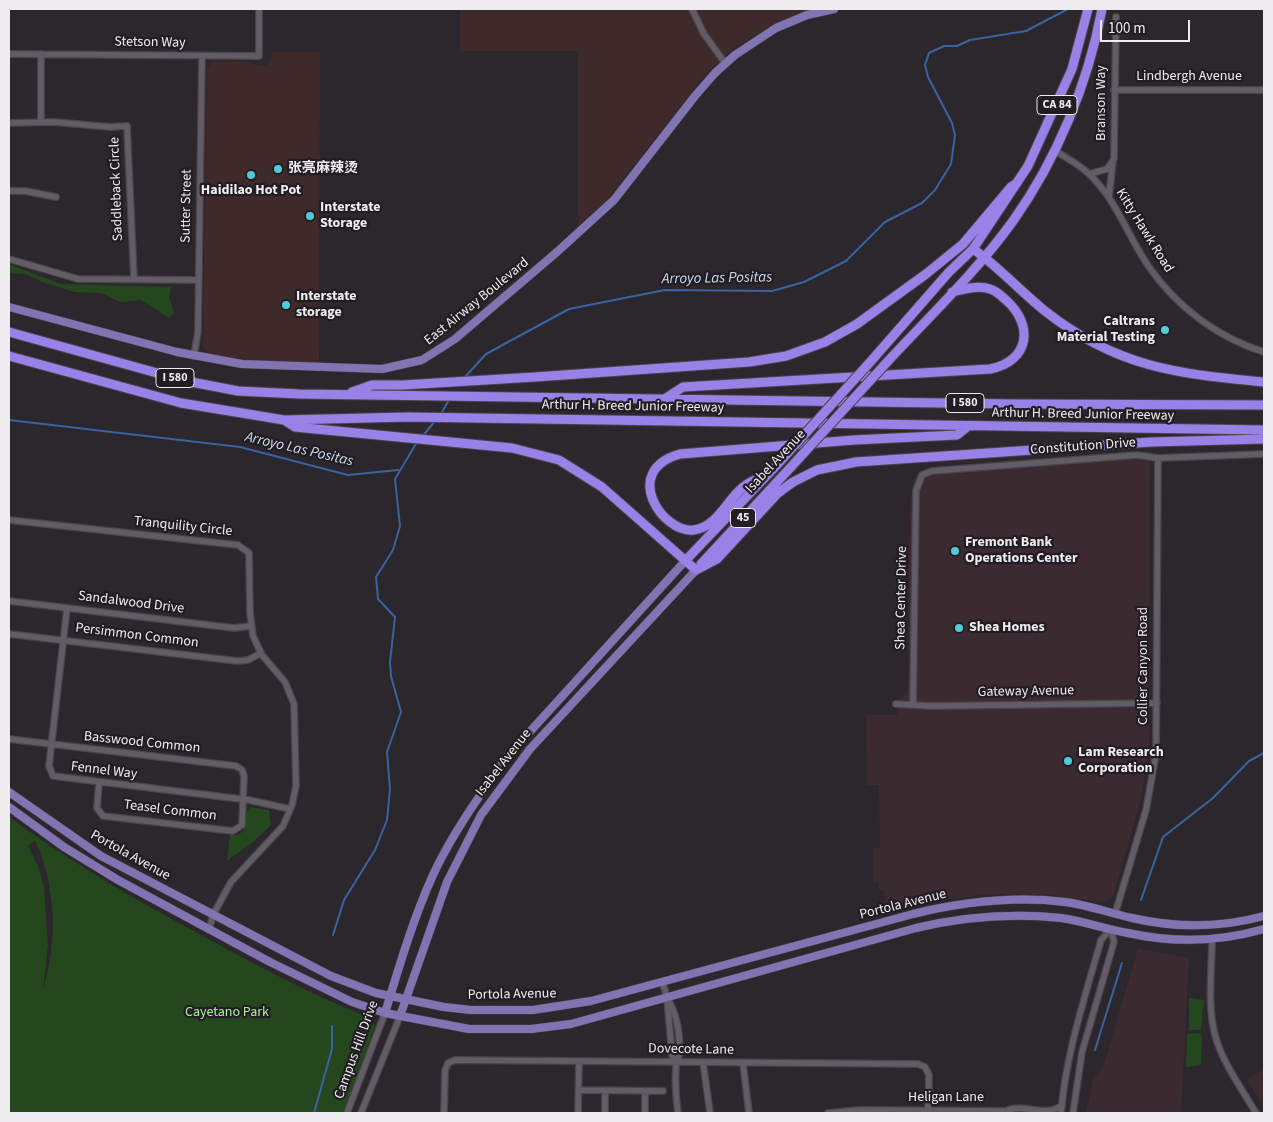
<!DOCTYPE html>
<meta charset="utf-8">
<style>
body{margin:0}
#map{position:relative;width:1273px;height:1122px;overflow:hidden;background:#2b272d;font-family:"Source Sans 3",sans-serif}
canvas{display:block}
.frame{position:absolute;inset:0;border:10px solid #efecf0;pointer-events:none}
.scale{position:absolute;left:1100px;top:20px;width:90px;height:22px;box-sizing:border-box;border:2px solid #efecf0;border-top:0;padding-left:6px;font-size:15px;line-height:18px;white-space:nowrap;color:#efecf0;-webkit-text-stroke:4px #211d23;paint-order:stroke}
</style>
<div id="map">
<canvas width="1273" height="1122"></canvas>
<div class="frame"></div>
<div class="scale">100 m</div>
</div>
<script>
const context = document.querySelector('canvas').getContext('2d');
context.lineJoin = 'round';
function fillPath(path, color) { context.fillStyle = color; context.fill(path, 'evenodd'); }
function strokePath(path, color, width, dash) { context.strokeStyle = color; context.lineWidth = width; context.lineCap = dash ? 'butt' : 'round'; context.setLineDash(dash || []); context.stroke(path); }
function label(font, color, halo, rows, align = 'center') {
  context.font = font + ' "Source Sans 3","Noto Sans SC",sans-serif'; context.lineWidth = 4.5; context.setLineDash([]); context.textBaseline = 'middle'; context.strokeStyle = halo; context.fillStyle = color; for (const [text, x, y, turn = 0] of rows) {
    context.save(); context.translate(x, y); context.rotate((+turn || 0) * Math.PI / 180); context.textAlign = isNaN(turn) ? turn : align; if (halo) context.strokeText(text, 0, 0); context.fillText(text, 0, 0); context.restore();
  }
}
fillPath(new Path2D(`
 M1150,451L1149,749L1140,803L1113,897L1104,902L1050,895L991,894L944,900L886,914L884,890L878,889V882L873,881V848H880L879,785H867L866,715H897L898,698L903,697L908,690L910,506L913,480L920,472L927,468Z
 M1138,949L1189,958L1181,1113H1086L1093,1080L1103,1068Z
 M1264,1069V1108L1247,1079Z`), '#3c2a31');
fillPath(new Path2D(`
 M460,9H813L778,22L734,48L703,77L607,200L578,226V51H460Z
 M272,52H320L319,363L247,360L208,353L203,348L207,68L213,61H244L260,66H265L270,62Z`), '#3e2a2b');
fillPath(new Path2D(`
 M9,264L61,284L171,287L169,298L174,312L169,318L141,300L121,302L101,293L75,292L47,284L25,274L9,273Z
 M250,807L269,810L271,825L253,842L227,861L230,835H238L244,830L247,812Z
 M9,817C72,863 134,899 203,936C258,966 309,994 366,1016L365,1019L370,1024L375,1025L374,1028L344,1113H9ZM35,840C56,885 58,942 43,989L48,945L44,888L39,868L28,846Z
 M1189,998L1204,1000L1201,1030H1189Z
 M1200,1033L1202,1037L1201,1065L1186,1067L1187,1034Z`), '#25471e');
strokePath(new Path2D(`
 M464,378L486,354L569,309L665,290L772,291L804,282L846,261L885,222L922,203L935,190L951,164L955,135L952,123L928,77L925,65L929,53L944,46H957L970,40L1026,31L1068,9
 M441,414L450,398
 M9,420L240,447L348,475L398,470
 M422,437L435,421
 M1141,900L1163,837L1213,798L1249,761L1264,753
 M333,935L344,900L375,850L387,820L390,789L387,752L401,712L391,676L390,662L395,617L378,599L376,577L393,550L400,526L395,479L417,442
 M1095,1050L1122,963
 M314,1113L332,1049V1026`), '#3a63a2', 2);
const minor = new Path2D(`
 M692,9L704,34L725,63
 M9,54L259,56V9
 M1114,90H1264
 M41,122V54
 M9,123L54,122L110,127L127,126L134,279
 M1054,150C1066,158 1079,164 1089,174C1117,200 1128,237 1149,267C1177,307 1218,338 1264,352
 M1089,174L1107,169L1114,159L1116,17
 M9,191H25L56,197
 M1109,196L1113,161
 M9,259L78,279L199,280
 M194,356L198,331L202,56
 M9,520L238,545L249,553L250,613L253,636L262,655L285,682L294,704L296,786L292,805L283,826L231,882L213,915L209,930
 M9,601L234,628L251,626
 M67,608L49,766L53,776L249,800L290,809
 M9,634L237,661L248,660L261,653
 M896,704L931,706L1157,703
 M913,705L916,491L922,475L932,471L1137,455L1158,458L1264,454
 M9,739L236,766L242,770L244,776L242,825L233,831L103,816L97,808L99,783
 M1115,914L1146,810L1156,754L1158,458
 M1212,939C1212,969 1207,1005 1215,1035C1222,1062 1242,1089 1256,1113
 M663,983L667,998L672,1055L676,1062
 M667,998C677,1013 681,1037 679,1055C679,1059 676,1061 676,1066C675,1082 676,1098 678,1113
 M703,1062L710,1113
 M743,1063L749,1113
 M579,1090L663,1091
 M605,1091V1113
 M347,1113L385,1013
 M361,1113L400,1016
 M444,1113L445,1071L448,1063L455,1060L918,1064L925,1067L929,1075L928,1111
 M578,1113L579,1061
 M645,1113V1091
 M828,1113L860,1110L1006,1111C1024,1102 1045,1119 1062,1105
 M1061,1113C1066,1053 1085,997 1101,940L1111,929
 M1073,1113L1082,1052L1114,942L1111,929`);
const major = new Path2D(`
 M9,307L177,352L242,364L382,369L422,360L455,339L557,252L614,200L695,96L715,73L735,55L776,28L807,15L834,9
 M9,792L101,856L331,976L376,993L444,1007L471,1010H533L591,1001L913,914C962,902 1015,896 1065,902C1088,905 1110,913 1132,918C1176,928 1220,928 1264,916
 M9,807L64,847L118,880L270,962L352,1002L385,1013L469,1029H531L571,1024L916,928C963,917 1012,913 1061,918C1083,921 1105,929 1128,933C1173,943 1219,942 1264,929
 M385,1013C399,967 413,919 433,875C452,834 480,795 506,758L685,561
 M400,1016L447,882L481,815L530,749L696,570`);
const highway = new Path2D(`
 M973,249C999,267 1020,291 1045,311C1116,367 1177,374 1264,382
 M9,332L186,381L238,391L299,394L1014,404L1264,405
 M9,356L181,403L284,420L408,417L1264,430
 M872,360L949,272L973,249L1028,166L1072,69L1088,9
 M889,360C931,315 977,271 1013,221C1057,159 1088,84 1102,9
 M352,392L372,385H403L535,377L749,362L786,356L825,342L857,324L926,274L963,244L1011,187L1017,183
 M666,398L683,387L990,369C1030,361 1034,325 1006,300C1001,296 997,291 990,289C978,285 964,289 952,292
 M284,420L295,427L512,448L559,460L602,487L696,570
 M764,478C759,479 753,480 749,483C729,494 719,527 694,530C663,534 620,471 680,454L854,440L957,435L967,427
 M685,561L775,467
 M701,564L791,467
 M696,570L717,559L778,493L793,482L817,470L856,462L1151,442L1264,439`);
strokePath(minor, '#48454a', 8);
strokePath(major, '#48454a', 9);
strokePath(highway, '#48454a', 11);
strokePath(minor, '#625d64', 5.5);
strokePath(major, '#8273b3', 8);
strokePath(highway, '#9881e7', 9);
const highwayBridge = new Path2D(`
 M775,467L872,360
 M791,467L889,360`);
strokePath(highwayBridge, '#48454a', 11, []);
strokePath(highwayBridge, '#9881e7', 9);
for (const [x, y, r, color] of [
 [278,169,5,"#52cbd7"],
 [251,175,5,"#52cbd7"],
 [310,216,5,"#52cbd7"],
 [286,305,5,"#52cbd7"],
 [1165,330,5,"#52cbd7"],
 [955,551,5,"#52cbd7"],
 [959,628,5,"#52cbd7"],
 [1068,761,5,"#52cbd7"]
]) { const dot = new Path2D(); dot.arc(x, y, r, 0, 2 * Math.PI); context.fillStyle = color; context.fill(dot); strokePath(dot, '#211d23', 2); }
for (const [x, y, w] of [
 [1057,105,40],
 [175,378,38],
 [965,403,38],
 [743,518,25]
]) { const box = new Path2D(); box.roundRect(x - w / 2, y - 9.5, w, 19, 4); context.fillStyle = '#211d23'; context.fill(box); strokePath(box, '#efecf0', 1); }
label('bold 12px', '#efecf0', null, [
 ["CA 84",1057,105],
 ["I 580",175,378],
 ["I 580",965,403],
 ["45",743,518]
]);
label('14px', '#efecf0', '#211d23', [
 ["Stetson Way",150,43,1],
 ["Lindbergh Avenue",1189,77],
 ["Branson Way",1102,103,-90],
 ["Saddleback Circle",117,189,-92],
 ["Sutter Street",187,206,-89],
 ["Kitty Hawk Road",1144,231,58],
 ["East Airway Boulevard",477,302,-39],
 ["Arthur H. Breed Junior Freeway",633,407,1],
 ["Arthur H. Breed Junior Freeway",1083,415,1],
 ["Constitution Drive",1083,447,-4],
 ["Isabel Avenue",776,462,-47],
 ["Tranquility Circle",183,527,6],
 ["Shea Center Drive",902,598,-89],
 ["Sandalwood Drive",131,603,7],
 ["Persimmon Common",137,636,7],
 ["Collier Canyon Road",1144,666,-90],
 ["Gateway Avenue",1026,692,-1],
 ["Basswood Common",142,743,6],
 ["Isabel Avenue",504,763,-52],
 ["Fennel Way",104,771,7],
 ["Teasel Common",170,811,7],
 ["Portola Avenue",130,856,29],
 ["Portola Avenue",903,905,-14],
 ["Portola Avenue",512,995,-1],
 ["Campus Hill Drive",357,1050,-70],
 ["Dovecote Lane",691,1050,1],
 ["Heligan Lane",946,1098]
]);
label('bold 14px', '#efecf0', '#211d23', [
 ["张亮麻辣烫",288,169],
 ["Haidilao Hot Pot",251,191,"center"],
 ["Interstate",320,208],
 ["Storage",320,224],
 ["Interstate",296,297],
 ["storage",296,313],
 ["Caltrans",1155,322,"right"],
 ["Material Testing",1155,338,"right"],
 ["Fremont Bank",965,543],
 ["Operations Center",965,559],
 ["Shea Homes",969,628],
 ["Lam Research",1078,753],
 ["Corporation",1078,769]
], 'left');
label('14px', '#a8f299', '#211d23', [
 ["Cayetano Park",227,1013]
]);
label('italic 15px', '#d0dcee', '#211d23', [
 ["Arroyo Las Positas",717,279,-1],
 ["Arroyo Las Positas",299,450,13]
]);
</script>
